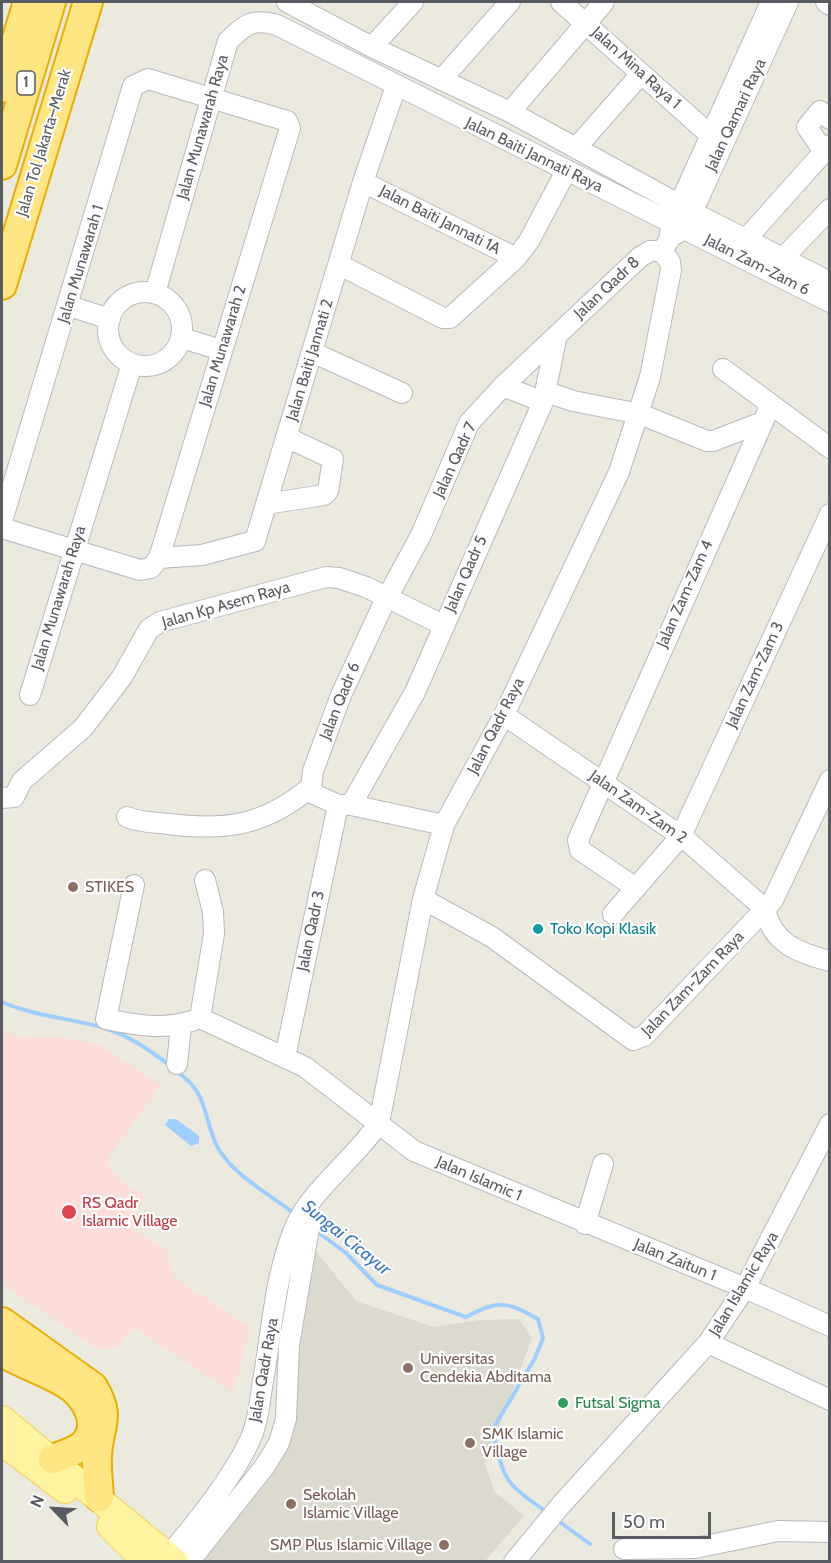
<!DOCTYPE html>
<meta charset="utf-8">
<style>
body{margin:0}
#map{position:relative;width:831px;height:1563px;overflow:hidden;background:#eceadf;font-family:Cabin,sans-serif}
canvas{display:block}
.frame{position:absolute;inset:0;border:3px solid #585b61;pointer-events:none}
.north{position:absolute;left:24px;top:1479px;width:60px;height:60px;-webkit-text-stroke:4px #fff;paint-order:stroke;rotate:295deg;font-size:16px;font-weight:700;line-height:24px;text-align:center;color:#585b61}
.north::after{content:'';display:block;margin:auto;width:21px;height:27px;background:#585b61;clip-path:polygon(50% 0,100% 100%,50% 72%,0 100%)}
.scale{position:absolute;left:612px;top:1512px;width:99px;height:27px;box-sizing:border-box;border:3px solid #585b61;border-top:0;padding-left:8px;font-size:18px;line-height:21px;white-space:nowrap;color:#585b61;-webkit-text-stroke:4px #fff;paint-order:stroke}
</style>
<div id="map">
<canvas width="831" height="1563"></canvas>
<div class="frame"></div>
<div class="north">N</div>
<div class="scale">50 m</div>
</div>
<script>
const context = document.querySelector('canvas').getContext('2d');
context.lineJoin = 'round';
function fillPath(path, color) { context.fillStyle = color; context.fill(path, 'evenodd'); }
function strokePath(path, color, width, dash) { context.strokeStyle = color; context.lineWidth = width; context.lineCap = dash ? 'butt' : 'round'; context.setLineDash(dash || []); context.stroke(path); }
function label(font, color, halo, rows, align = 'center') {
  context.font = font + ' Cabin,sans-serif'; context.lineWidth = 4.5; context.setLineDash([]); context.textBaseline = 'middle'; context.strokeStyle = halo; context.fillStyle = color; for (const [text, x, y, turn = 0] of rows) {
    context.save(); context.translate(x, y); context.rotate((+turn || 0) * Math.PI / 180); context.textAlign = isNaN(turn) ? turn : align; if (halo) context.strokeText(text, 0, 0); context.fillText(text, 0, 0); context.restore();
  }
}
fillPath(new Path2D(`
 M303,1235L356,1301L434,1327L480,1320L519,1319L532,1338L485,1464L494,1491L524,1516L485,1561L202,1562L277,1459Z`), '#dcd9ce');
fillPath(new Path2D(`
 M2,1030L23,1037H60L98,1044L161,1085L108,1158L110,1170L145,1198L128,1225L167,1251L174,1277L250,1327L233,1393L134,1328L116,1349L99,1350L2,1284Z`), '#fcddd8');
fillPath(new Path2D(`
 M169,1119H176L199,1136V1143L191,1146L165,1125Z`), '#9ccfff');
strokePath(new Path2D(`
 M2,1002C34,1016 70,1018 104,1028C132,1036 164,1060 186,1079C208,1097 205,1125 218,1148C234,1176 271,1195 295,1214
 M315,1230L346,1253L377,1285L466,1317C498,1300 506,1301 538,1319L543,1338L535,1358L493,1429C503,1481 505,1483 548,1513
 M557,1520L590,1544`), '#9ccfff', 4);
const minor = new Path2D(`
 M287,2L372,47L510,112L680,205
 M561,2L718,142
 M826,2L830,5
 M372,47L413,2
 M442,79L510,2
 M510,112L604,2
 M576,148L641,74
 M824,152L807,127L820,111L830,119
 M363,182L516,258
 M692,212L830,282
 M676,234L685,228L788,2
 M746,239L830,145
 M662,251L669,240L672,221L771,2
 M783,258L830,209
 M340,265L443,318H450L516,258L529,241L566,171
 M108 329a37 37 0 1 1 74 0a37 37 0 1 1-74 0Z
 M155,293L228,41C246,24 252,18 277,25L830,302
 M69,306L110,319
 M182,338L221,350
 M312,352L402,393
 M723,369L830,448
 M503,386L543,402
 M547,392L573,401L640,414L707,441H713L760,423
 M266,504L324,495L328,491L333,459L286,437
 M2,521L133,86L148,79L287,121L290,128L159,558L151,568L140,570L2,528
 M159,558L202,555L255,541L363,182L396,86
 M30,695L132,364
 M504,715L684,838L765,909L773,900L830,780
 M2,798L14,797L22,781L83,728L122,677L149,629L160,622L326,577L339,578L366,587L443,625
 M351,805L415,692L543,402L557,335
 M127,817C141,823 153,822 168,824C226,831 264,826 311,787
 M444,825L351,805H338L314,794L311,787L313,771L341,695L382,607L421,535L469,423L503,386L640,257L650,251H662
 M205,880L213,912L214,934L200,1018L305,1067L414,1151L745,1288L830,1326
 M134,885L106,1019C140,1026 168,1031 200,1018
 M636,888L580,850L578,840L770,406
 M423,899L492,937L633,1040L644,1036L765,909C772,943 798,953 830,961
 M613,914L681,836L830,514
 M285,1057L338,805
 M177,1064L181,1026
 M585,1224L603,1164
 M708,1343L830,1400
 M624,1549L695,1548L778,1531L830,1532
 M163,1562C191,1530 237,1473 252,1435C259,1418 260,1399 263,1381C272,1330 275,1273 296,1225C311,1191 356,1157 379,1123L423,899L444,825L504,715L619,472L650,377L671,270L670,262L662,251
 M189,1562L265,1466L279,1443L286,1419L289,1345L311,1216
 M514,1562L561,1505L708,1343L745,1288L830,1124`);
const major = new Path2D(`
 M2,1419L175,1562
 M2,1442L65,1490
 M110,1526L146,1562`);
const highway = new Path2D(`
 M2,88L28,2
 M2,165L51,2
 M2,285L88,2
 M2,1322L93,1387C108,1413 103,1418 98,1445C95,1462 98,1480 99,1497
 M2,1352C22,1364 45,1371 65,1383C85,1395 104,1425 83,1445C75,1452 62,1455 53,1459`);
strokePath(minor, '#b7b9bf', 22);
strokePath(major, '#f7d04d', 28);
strokePath(highway, '#ebad00', 32);
strokePath(minor, '#fff', 20);
strokePath(major, '#fff5a1', 26);
strokePath(highway, '#ffe683', 28);
for (const [x, y, r, color] of [
 [73,887,6,"#8d6e63"],
 [538,929,6,"#0f9aa8"],
 [69,1212,8,"#e0444e"],
 [408,1368,6,"#8d6e63"],
 [563,1403,6,"#2e9e5b"],
 [470,1443,6,"#8d6e63"],
 [291,1504,6,"#8d6e63"],
 [444,1545,6,"#8d6e63"]
]) { const dot = new Path2D(); dot.arc(x, y, r, 0, 2 * Math.PI); context.fillStyle = color; context.fill(dot); strokePath(dot, '#fff', 2); }
for (const [x, y, w] of [
 [26,83,18]
]) { const box = new Path2D(); box.roundRect(x - w / 2, y - 12, w, 24, 4.5); context.fillStyle = '#fff'; context.fill(box); strokePath(box, '#585b61', 1.5); }
label('bold 15px', '#585b61', null, [
 ["1",26,83]
]);
label('16px', '#585b61', '#fff', [
 ["Jalan Mina Raya 1",636,68,42],
 ["Jalan Qamari Raya",736,115,-65],
 ["Jalan Munawarah Raya",203,127,-74],
 ["Jalan Tol Jakarta–Merak",44,143,-73],
 ["Jalan Baiti Jannati Raya",534,155,26],
 ["Jalan Baiti Jannati 1A",440,220,27],
 ["Jalan Munawarah 1",81,264,-73],
 ["Jalan Zam-Zam 6",757,265,27],
 ["Jalan Qadr 8",607,288,-43],
 ["Jalan Munawarah 2",223,346,-73],
 ["Jalan Baiti Jannati 2",310,360,-73],
 ["Jalan Qadr 7",455,460,-65],
 ["Jalan Qadr 5",466,574,-66],
 ["Jalan Zam-Zam 4",685,594,-66],
 ["Jalan Munawarah Raya",59,598,-73],
 ["Jalan Kp Asem Raya",226,605,-16],
 ["Jalan Zam-Zam 3",755,675,-65],
 ["Jalan Qadr 6",340,701,-68],
 ["Jalan Qadr Raya",496,726,-63],
 ["Jalan Zam-Zam 2",638,807,35],
 ["Jalan Qadr 3",311,931,-78],
 ["Jalan Zam-Zam Raya",693,984,-46],
 ["Jalan Islamic 1",479,1179,23],
 ["Jalan Zaitun 1",675,1260,22],
 ["Jalan Islamic Raya",744,1284,-59],
 ["Jalan Qadr Raya",264,1370,-80]
]);
label('16px', '#785e54', '#fff', [
 ["STIKES",85,887],
 ["Universitas",420,1359],
 ["Cendekia Abditama",420,1377],
 ["SMK Islamic",482,1434],
 ["Village",482,1452],
 ["Sekolah",303,1495],
 ["Islamic Village",303,1513],
 ["SMP Plus Islamic Village",432,1545,"right"]
], 'left');
label('16px', '#0d838f', '#fff', [
 ["Toko Kopi Klasik",550,929]
], 'left');
label('16px', '#be3a42', '#fff', [
 ["RS Qadr",82,1203],
 ["Islamic Village",82,1221]
], 'left');
label('16px', '#27864d', '#fff', [
 ["Futsal Sigma",575,1403]
], 'left');
label('italic 18px', '#3a77c6', '#fff', [
 ["Sungai Cicayur",346,1238,39]
]);
</script>
